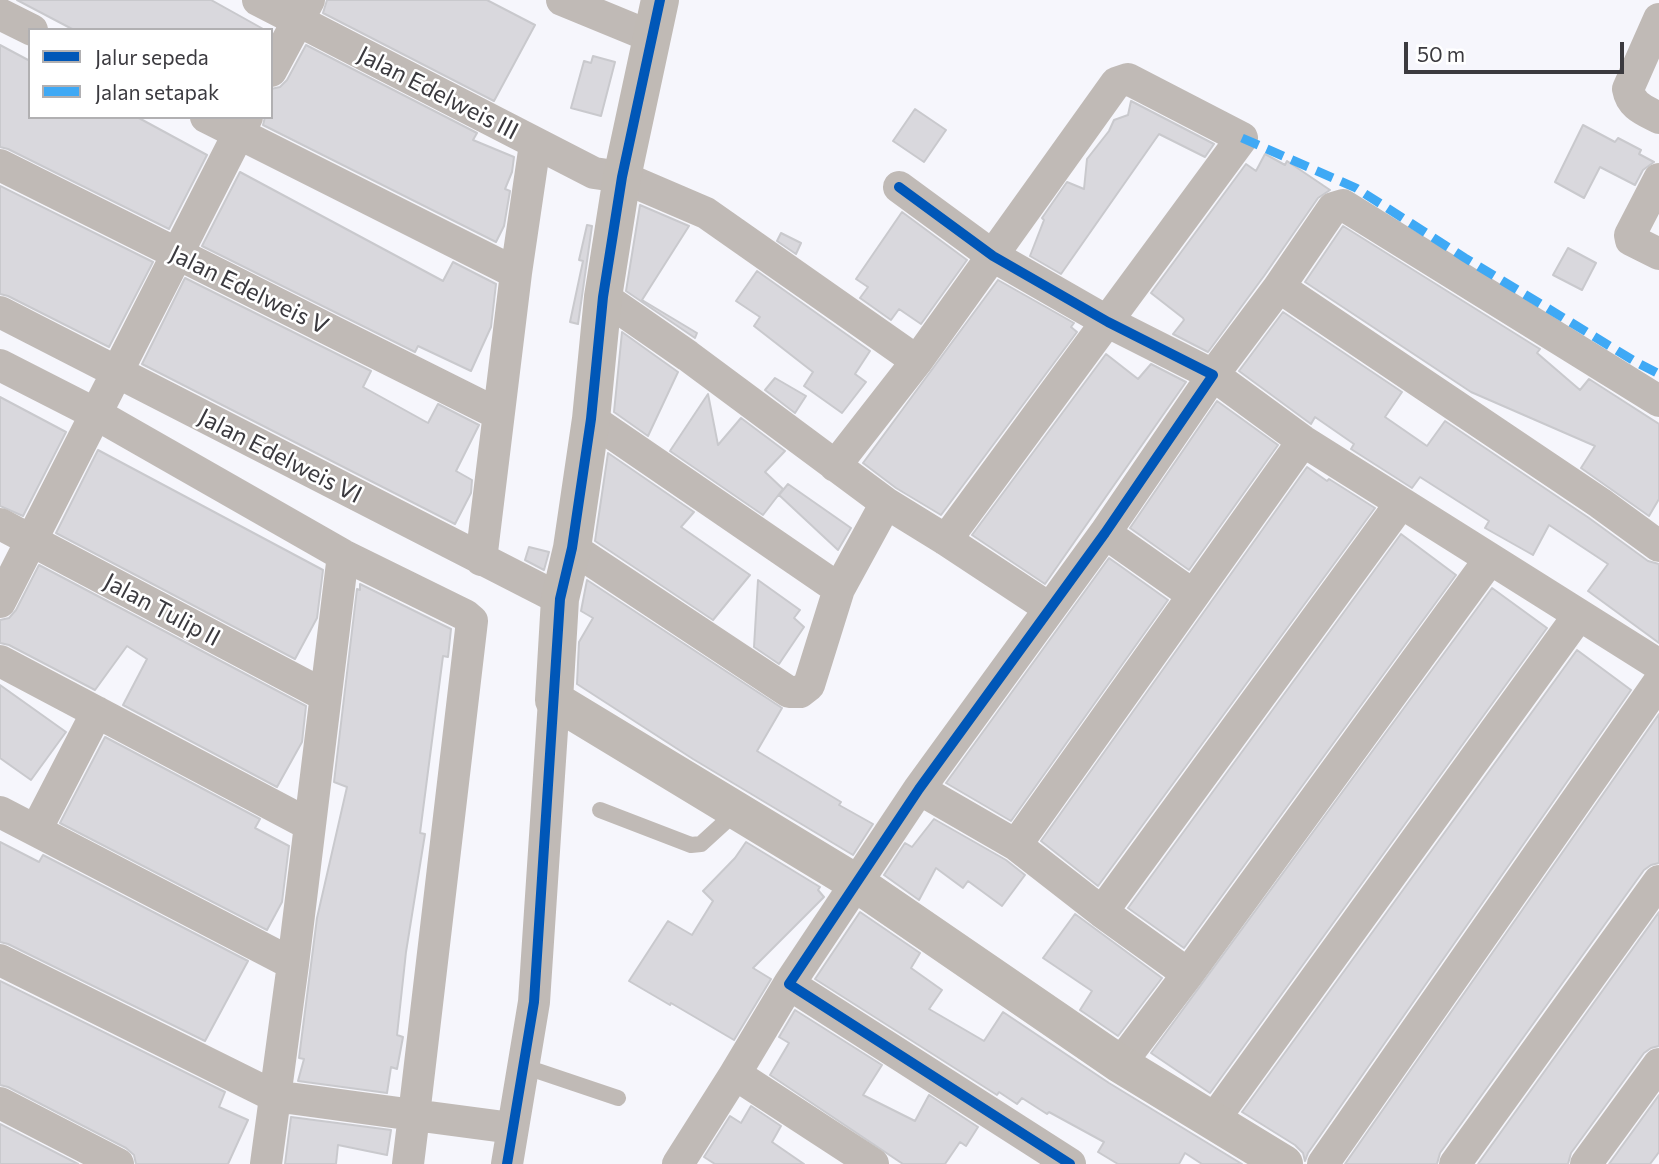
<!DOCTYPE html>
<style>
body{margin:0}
#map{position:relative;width:1659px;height:1164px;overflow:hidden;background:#f6f6fc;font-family:Commissioner,sans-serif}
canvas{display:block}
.legend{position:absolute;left:28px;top:28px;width:245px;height:91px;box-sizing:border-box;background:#fff;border:2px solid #b1b0b2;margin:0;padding:9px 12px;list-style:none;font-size:21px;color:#3b3a3f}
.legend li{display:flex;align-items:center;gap:14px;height:35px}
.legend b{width:35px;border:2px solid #b1b0b2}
.scale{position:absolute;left:1404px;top:42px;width:220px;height:32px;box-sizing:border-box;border:4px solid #3b3a3f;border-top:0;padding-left:9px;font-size:21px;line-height:24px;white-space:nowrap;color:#3b3a3f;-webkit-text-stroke:5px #fff;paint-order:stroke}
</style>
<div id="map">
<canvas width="1659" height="1164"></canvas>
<ul class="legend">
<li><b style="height:9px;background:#0057b8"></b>Jalur sepeda</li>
<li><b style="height:9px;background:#3fa9f5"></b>Jalan setapak</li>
</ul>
<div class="scale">50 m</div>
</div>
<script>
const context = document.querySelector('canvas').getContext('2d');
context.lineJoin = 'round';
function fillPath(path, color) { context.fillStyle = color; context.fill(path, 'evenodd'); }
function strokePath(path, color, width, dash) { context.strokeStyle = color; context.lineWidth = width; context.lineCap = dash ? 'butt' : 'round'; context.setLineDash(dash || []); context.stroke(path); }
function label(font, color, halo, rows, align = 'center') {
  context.font = font + ' Commissioner,sans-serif'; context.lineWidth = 5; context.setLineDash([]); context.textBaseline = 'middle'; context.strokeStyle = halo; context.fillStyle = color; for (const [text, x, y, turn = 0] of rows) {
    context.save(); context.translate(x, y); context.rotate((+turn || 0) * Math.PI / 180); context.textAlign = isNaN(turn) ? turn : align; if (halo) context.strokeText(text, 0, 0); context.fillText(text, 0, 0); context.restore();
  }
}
const building = new Path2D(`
 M17,0H211L265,30H74Z
 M327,0H487L535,25L494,101L323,13Z
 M0,45L30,61V117H137L207,155L169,229L8,149L0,147Z
 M306,45L477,133L473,140L514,157L512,172L505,189L510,191L504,226L496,242L263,125L265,117H271V89L280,87L287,80Z
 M593,56L615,62L601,116L571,108L584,61L591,63Z
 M1131,101L1214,144L1205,157L1159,134L1061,274L1030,256L1044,220L1042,218L1067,182L1084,189L1087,159L1109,131L1114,120L1128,115Z
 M915,109L946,130L924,162L893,141Z
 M1583,125L1615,142L1618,138L1641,150L1639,154L1654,162L1643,170L1635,185L1600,167L1584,198L1555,182Z
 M1265,154L1285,165L1287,161L1330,190L1318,198L1264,276L1208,352L1173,334L1184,320L1183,318L1151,293L1246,164L1256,171Z
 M240,172L443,281L453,262L496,284L491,327L471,371L418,346L415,352L202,246Z
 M0,186L153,262L109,347L8,296L0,294Z
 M640,205L689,226L642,300L697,333L695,338L626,291Z
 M902,212L967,260L921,324L899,309L891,320L860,298L868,287L856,279Z
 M587,225L592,226L578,324L570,322L583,261L579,260Z
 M1343,226L1535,346L1540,349L1537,353L1580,390L1589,379L1659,424V499L1649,516L1581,468L1595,446L1471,392L1305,282Z
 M781,233L801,243L796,254L777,241Z
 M1568,248L1596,263L1582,290L1553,275Z
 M757,271L870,351L855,374L866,382L842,413L804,386L813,372L754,326L760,317L736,301Z
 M185,278L371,371L363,387L428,423L438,404L479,425L456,471L472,480L471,493L455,524L142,364Z
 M998,280L1074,323L1071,327L1077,332L941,515L896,488L863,463Z
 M1283,312L1402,392L1385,417L1427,446L1445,421L1589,518L1648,561L1659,564V643L1588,591L1608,564L1549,525L1533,555L1485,528L1489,521L1420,477L1412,488L1351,449L1354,444L1315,417L1311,424L1239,371Z
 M622,332L678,372L648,436L614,412Z
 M1106,354L1138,379L1151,364L1186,382L1045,584L972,535Z
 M775,378L806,396L795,413L765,390Z
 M708,394L718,445L741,418L785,451L765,472L783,489L763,515L670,451Z
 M0,397L66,432L23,516L0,506Z
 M1217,401L1278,445L1189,570L1130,528Z
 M98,450L323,570L317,618L295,659L56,533Z
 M608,453L694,512L681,527L750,575L713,620L595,541Z
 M1307,467L1327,481L1329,479L1375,508L1098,886L1041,841Z
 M788,484L851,528L838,550L779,495Z
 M1401,534L1456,575L1184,948L1128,908Z
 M529,547L549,552L544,570L525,560Z
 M1109,558L1168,600L1011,821L946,783Z
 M39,565L306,706L302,742L277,787L123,705L147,659L127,646L95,690L9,645L0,643V620L9,618L16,610Z
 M587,580L782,708L757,751L841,802L839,805L873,824L853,855L693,759L577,684L579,642L593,618L581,611Z
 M758,580L800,610L794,618L804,627L779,664L754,647Z
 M360,584L451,629L448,657L443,656L420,833L425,834L406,952L397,1035L403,1037L397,1069L391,1067L387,1093L298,1081L304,1059L299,1058L317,918L347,787L334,782L357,589L360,590Z
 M1492,588L1547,628L1210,1093L1151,1053Z
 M1577,650L1631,690L1308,1153L1305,1161L1303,1153L1295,1145L1242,1112Z
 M0,685L66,732L31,780L0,758Z
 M1659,714V863L1651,865L1644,870L1440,1153L1437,1164H1345Z
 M105,737L260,819L255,828L289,846L282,902L267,930L60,823Z
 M934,819L1006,860L1025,875L1002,906L968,881L963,888L936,868L919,900L884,875L905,843L912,847Z
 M0,842L39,862L43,855L248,961L205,1041L8,944L0,942Z
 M746,842L820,887L818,890L824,897L753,968L771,979L734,1040L671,1003L670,1005L629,981L668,921L692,935L713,901L703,891L735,858Z
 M860,912L920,953L911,968L942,990L929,1009L984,1041L1003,1012L1109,1083L1242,1164H1202L1185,1153L1179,1164H1118L1098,1152L1104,1142L1049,1112L1047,1114L1022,1098L1017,1104L999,1092L997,1095L815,979Z
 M1659,912V1046L1651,1048L1644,1053L1571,1153L1568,1164H1478Z
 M1075,914L1162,978L1118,1036L1080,1010L1092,991L1043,958Z
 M0,981L225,1092L219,1107L248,1120L228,1164H136L134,1155L126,1148L8,1087L0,1085Z
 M795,1010L882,1065L863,1095L915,1121L929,1095L978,1127L966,1146L960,1142L945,1164H903L770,1075L789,1043L779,1037Z
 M1659,1095V1152L1650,1164H1609Z
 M751,1106L781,1126L772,1142L804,1164H715L704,1157L730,1116L741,1123Z
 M291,1117L391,1130L387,1155L338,1145L336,1164H285Z
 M0,1124L78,1164H0Z`);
fillPath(building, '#d9d8dd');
strokePath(building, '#c9c9cd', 2);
strokePath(new Path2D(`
 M600,810L691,845L701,844L736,812
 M523,1066L618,1098`), '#c0bab6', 16);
strokePath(new Path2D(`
 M258,0L594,173L622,177L706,213L917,361
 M562,0L652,37
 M0,14L32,30
 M1659,19L1628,89C1631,106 1644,110 1659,118
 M271,71L309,0
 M206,117L516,273
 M0,165L498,414
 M1659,179L1630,235L1631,240L1659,254
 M899,187L993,256L1108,322L1213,375L1105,533L919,789L789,984L1070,1164
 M1279,287L1600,503L1659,546
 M603,297L688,356L886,503L946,540
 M0,312L560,599
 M0,365L96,414L343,555L465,615L472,621L414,1115L512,1128
 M1659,401L1343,205L1333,208L1279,287L1213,375L1303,441L1659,665
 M591,419L839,589L886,503
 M1303,441L1016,845L1102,912L1401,503
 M835,466L917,361L1116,83L1128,79L1242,138L946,540L1049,608
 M0,524L324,695
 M1105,533L1193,595
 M572,548L789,692H800L809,685L839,589
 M481,560L516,273L535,144
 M0,602L247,117
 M0,661L310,825
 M919,789L1016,845
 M0,812L293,964
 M36,830L97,712
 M1102,912L1188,974
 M0,960L274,1096L414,1115L408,1164
 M1120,1064L1188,974L1490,559
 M735,1074L789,984
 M0,1103L118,1164
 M1212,1122L1579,615
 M266,1164L293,964L343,555
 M507,1164L534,1002L554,700
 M678,1164L735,1074L873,1164
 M1323,1164L1659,682
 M1455,1164L1659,881
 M1586,1164L1659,1064`), '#c0bab6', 32);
strokePath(new Path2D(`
 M660,0L622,177L603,297L591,419L572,548L560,599L554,700L856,883L1120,1064L1284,1164`), '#c0bab5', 38);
strokePath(new Path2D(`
 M1242,138L1356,188L1465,258L1636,362L1659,374`), '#3fa9f5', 9, [18, 9]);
strokePath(new Path2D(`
 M899,187L993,256L1108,322L1213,375L1105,533L919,789L789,984L1070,1164
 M507,1164L534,1002L560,599L572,548L591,419L603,297L622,177L660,0`), '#0057b8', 10);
label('24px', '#3b3a3f', '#fff', [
 ["Jalan Edelweis III",438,93,27],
 ["Jalan Edelweis V",249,290,26],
 ["Jalan Edelweis VI",280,456,27],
 ["Jalan Tulip II",162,610,28]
]);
</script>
